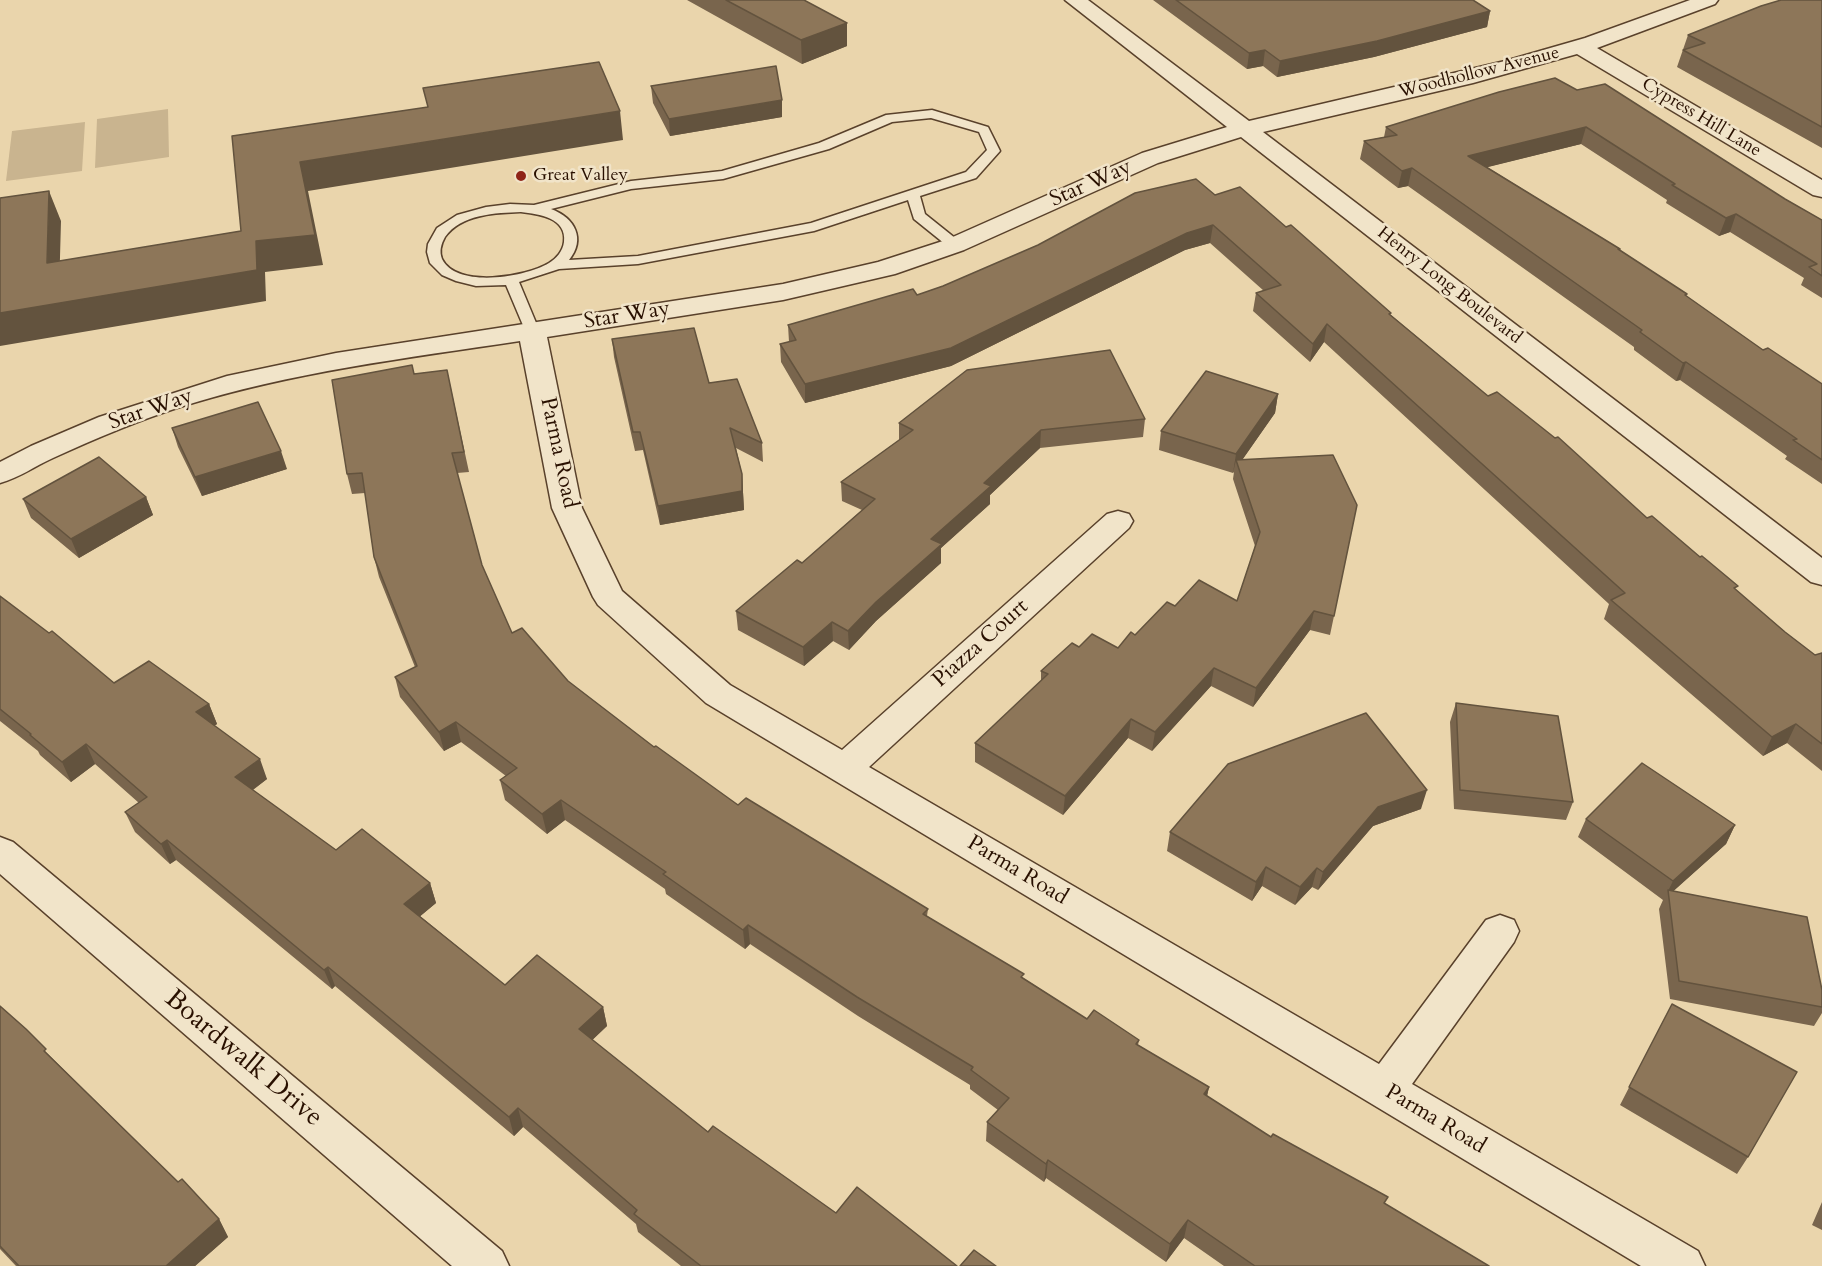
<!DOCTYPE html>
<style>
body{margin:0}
canvas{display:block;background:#ead5ac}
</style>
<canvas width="1822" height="1266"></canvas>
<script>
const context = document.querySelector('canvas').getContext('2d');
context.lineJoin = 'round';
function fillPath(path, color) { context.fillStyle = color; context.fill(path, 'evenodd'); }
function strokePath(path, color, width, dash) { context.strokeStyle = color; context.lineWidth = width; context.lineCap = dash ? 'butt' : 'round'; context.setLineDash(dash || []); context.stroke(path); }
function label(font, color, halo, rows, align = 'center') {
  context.font = font + ' Cardo,serif'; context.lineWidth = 5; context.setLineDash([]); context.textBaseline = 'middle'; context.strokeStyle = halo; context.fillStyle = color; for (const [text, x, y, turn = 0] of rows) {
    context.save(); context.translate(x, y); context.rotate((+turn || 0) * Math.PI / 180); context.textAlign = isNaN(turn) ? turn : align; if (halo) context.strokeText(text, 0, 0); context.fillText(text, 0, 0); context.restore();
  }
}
fillPath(new Path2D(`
 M168,109L169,157L95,168L97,119Z
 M85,122L82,171L6,181L12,131Z`), '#c9b48f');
const service = new Path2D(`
 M932,110L988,127L1000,151L976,178L920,196L925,214L960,242L962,245L960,248H950L914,219L908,200L814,231L638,264L559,269L519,282L539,330L532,334L525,330L506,285L476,286L456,281L442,275L430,263L427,252L428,244L437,228L457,215L486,207L510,204L534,205L631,181L722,171L819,143L886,115ZM931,118L979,132L987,150L966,172L811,223L638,256L569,260C586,239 575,218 551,209L631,189L723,179L829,149L892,122ZM521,212C539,214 567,218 564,242C563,251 556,259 549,263C526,277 457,289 442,259C439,251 441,244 445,237C461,214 496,213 521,212Z`);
const minor = new Path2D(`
 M1065,0H1088L1249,121L1505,61L1585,38L1690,0H1718L1715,4L1597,48L1822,180V197L1813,195L1577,54L1473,83L1263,132L1822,558V585L1811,582L1241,137L1158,163L964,250L895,274L783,300L547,337L582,508L622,591L730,685L842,750L1107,514L1118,511L1129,514L1133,521L1129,528L869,767L1379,1064L1486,920L1500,915L1514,920L1519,931L1514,942L1412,1084L1698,1251L1705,1266H1641L706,703L598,605L593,597L552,508L520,341C406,358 291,372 180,407C137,421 94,439 53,458C35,466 19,478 0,483V462L31,446L99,417L227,376L336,353L783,284L878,262L946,240L1142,153L1227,127Z
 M0,837L13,842L502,1251L509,1266H452L0,874Z`);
strokePath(service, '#59412b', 3);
strokePath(minor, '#59412b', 3);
fillPath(service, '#f1e4c9');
fillPath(minor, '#f1e4c9');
fillPath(new Path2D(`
 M687,0H804L847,46L802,64Z
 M1153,0H1473L1490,11L1487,27L1374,57L1277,77L1263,66L1247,69Z
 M1822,0V148L1677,67L1688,35Z
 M651,86L782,117L670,136L653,103Z
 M1577,90L1785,199L1822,220V298L1801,285L1804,278L1730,232L1719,236L1666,203L1667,200L1581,144L1487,167L1620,249V251L1687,294L1686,296L1763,350L1822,384V484L1785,459L1787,456L1680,380L1676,381L1634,350V347L1408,186L1398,188L1360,159L1364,141L1384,137L1386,127Z
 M1215,195L1286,227L1391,315L1488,396L1647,518L1736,590L1785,632L1815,655L1822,653V771L1787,743L1763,756L1604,619L1609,604L1324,342L1310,362L1253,311L1256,293L1264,291L1210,243L1185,250L951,366L805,403L781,362L780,344L789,342L788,325L917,295Z
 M612,339L762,443L763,462L736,448L742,474L744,510L660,525L643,450L635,451L614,357Z
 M447,370L469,472L457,473L482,565L512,633L568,681L654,747L738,805L928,909L927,916L1087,1019L1139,1040L1138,1045L1209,1087L1207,1096L1271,1137L1385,1204L1489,1266H1224L1184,1238L1166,1262L1046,1178L1044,1182L986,1141L987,1122L998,1110L970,1089V1085L858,1016L750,944L745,949L666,894L665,889L565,820L547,834L505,800L500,780L506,776L461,742L444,751L400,697L395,677L415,667L379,577L374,557L365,493L352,494L347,474L414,374Z
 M1278,394L1275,413L1242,460L1334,616L1330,635L1310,630L1253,707L1211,686L1152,751L1128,738L1063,815L975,762V743L1041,681V671L1079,647L1118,648L1135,635L1175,606L1237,601L1255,546L1233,479L1234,472L1233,473L1159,450L1161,431Z
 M1145,419L1143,437L1040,448L990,495V504L941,548V563L876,621L849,650L833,641L804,666L738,630L736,611L802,563L862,510L842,501L841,482L899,440V423Z
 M172,428L287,469L202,496L178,447Z
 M146,497L153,515L79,558L31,518L23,499Z
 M0,596L114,683L209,704L217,724L214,726L267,779L253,790L336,850L430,883L436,903L420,916L505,985L603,1007L607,1026L592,1040L708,1132L836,1213L957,1266H681L638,1232L636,1224L523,1127L514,1136L335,986L332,989L176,860L170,864L135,832L125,812L139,803L95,764L71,782L40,755L38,751L0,721Z
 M1456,703L1573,802L1566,820L1454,809L1450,722Z
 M1421,809L1373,826L1318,890L1312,887L1295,905L1262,886L1252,901L1167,851L1170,832Z
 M1586,819L1735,825L1726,844L1673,891L1822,990V1013L1814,1026L1670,999L1659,909L1663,900L1578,837Z
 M1672,1004L1748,1157L1737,1174L1620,1105Z
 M0,1006L51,1057L178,1182L219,1219L228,1237L195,1266H16L0,1249Z
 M1822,1202V1230L1812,1225Z`), '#79654d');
fillPath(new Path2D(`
 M1490,11L1487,27L1374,57L1277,77L1280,61Z
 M847,23V46L802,64L801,40Z
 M1265,50L1263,66L1247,69L1249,53Z
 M782,100V117L670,136L669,119Z
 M620,111L623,140L308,191L323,265L265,272L266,301L0,346V313L256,241L300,162Z
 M1586,127L1581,144L1464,173L1468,156Z
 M1412,168L1408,186L1398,188L1402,171Z
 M49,191L61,221L59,293L47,263Z
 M1736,214L1730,232L1719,236L1726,218Z
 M1213,225L1210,243L1185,250L951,366L805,403V384L1187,233Z
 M1327,324L1324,342L1310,362L1313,344Z
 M1686,362L1680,380L1676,381L1683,363Z
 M1278,394L1275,413L1238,466L1236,460L1233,473L1236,454Z
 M1041,430L1040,448L990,495V504L941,548V563L876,621L849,650L848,631L931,539L984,483Z
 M281,451L287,469L202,496L195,477Z
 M742,474L744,510L660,525L658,506Z
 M146,497L153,515L79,558L71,539Z
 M1314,611L1310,630L1253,707L1256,688Z
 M832,622L833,641L804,666L803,647Z
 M1214,668L1211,686L1152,751L1155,732Z
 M209,704L217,724L205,732L196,712Z
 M1131,719L1128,738L1063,815L1065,796Z
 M456,722L461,742L444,751L439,732Z
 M1796,724L1787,743L1763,756L1772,737Z
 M86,744L95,764L71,782L62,762Z
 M260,759L267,779L243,797L235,777Z
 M1427,790L1421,809L1373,826L1318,890L1323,872L1378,807Z
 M561,800L565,820L547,834L542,814Z
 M1735,825L1726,844L1668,896V891L1673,881Z
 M167,840L176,860L170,864L161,844Z
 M1266,867L1262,886L1252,901L1256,882Z
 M1317,868L1312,887L1295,905L1300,887Z
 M430,883L436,903L411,924L404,904Z
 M748,925L750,944L745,949L743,930Z
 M328,967L335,986L332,989L324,970Z
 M603,1007L607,1026L583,1049L579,1029Z
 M1209,1087L1205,1105L1204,1094Z
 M518,1108L523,1127L514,1136L509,1117Z
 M1048,1160L1046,1178L1044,1182L1046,1164Z
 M219,1219L228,1237L195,1266H166Z
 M1188,1220L1184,1238L1166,1262L1170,1244Z`), '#63533e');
const building = new Path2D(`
 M726,0H804L847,23L801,40Z
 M1176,0H1473L1490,11L1377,41L1280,61L1265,50L1249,53Z
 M1781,0H1822V127L1683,50L1705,43L1688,35L1761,6Z
 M599,62L620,111L300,162L315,235L256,241L257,270L0,313V198L49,191L47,263L241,231L232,136L428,107L423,88Z
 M776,66L782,100L669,119L651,86Z
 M1555,78L1577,90L1605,84L1785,199L1822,220V276L1809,267L1817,264L1736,214L1726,218L1672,185L1675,184L1586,127L1468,156L1620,249H1618L1687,294L1685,295L1763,350L1768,348L1822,384V460L1793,440L1797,439L1686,362L1683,363L1640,332L1642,330L1412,168L1402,171L1364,141L1397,135L1386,127L1499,92Z
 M1196,179L1215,195L1240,187L1286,227L1291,225L1391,313L1389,314L1488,396L1497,392L1555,438L1558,437L1647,518L1652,516L1700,557L1702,556L1738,586L1734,588L1785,632L1815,655L1822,653V744L1796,724L1772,737L1611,600L1625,593L1327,324L1313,344L1256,293L1281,285L1213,225L1187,233L951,348L805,384L780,344L796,340L788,325L913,289L917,295L943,286L1038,245L1135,193Z
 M694,328L709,383L737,379L762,443L730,428L742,474V491L658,506L640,432H633L612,339Z
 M1110,350L1145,419L1041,430L984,483L991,486L931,539L942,544L876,602L848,631L832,622L803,647L736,611L797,560L802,563L875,499L841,482L913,430L899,423L967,370Z
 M412,365L414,374L447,370L464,452L452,453L482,565L512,633L522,628L568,681L654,747L656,746L738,805L746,798L928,909L923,914L1024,974L1021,977L1087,1019L1094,1010L1139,1040L1136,1044L1209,1087L1204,1094L1271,1137L1273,1134L1388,1197L1384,1203L1489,1266H1255L1188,1220L1170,1244L1048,1160L1046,1164L987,1122L1009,1098L971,1070L973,1067L857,997L748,925L743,930L663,874L666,872L561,800L542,814L500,780L517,768L456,722L439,732L395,677L417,666L374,557L362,473L347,474L332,380Z
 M1206,371L1278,394L1236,454L1161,431Z
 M258,402L281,451L195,477L172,428Z
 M1333,455L1357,505L1334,616L1314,611L1256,688L1214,668L1155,732L1131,719L1065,796L975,743L1048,674L1041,671L1072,643L1079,647L1092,634L1118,648L1131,632L1135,635L1167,602L1175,606L1199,580L1237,601L1260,532L1236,460Z
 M99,457L146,497L71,539L23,499Z
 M0,596L49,633L52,631L114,683L149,661L209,704L196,712L260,759L235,777L336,850L362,829L430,883L404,904L505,985L537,955L603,1007L579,1029L708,1132L713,1126L836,1213L857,1187L957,1266H701L634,1214L637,1210L518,1108L509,1117L328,967L324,970L167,840L161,844L125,812L147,797L86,744L62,762L30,735L31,734L0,709Z
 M1456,703L1558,716L1573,802L1460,790Z
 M1366,713L1427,790L1378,807L1323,872L1317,868L1300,887L1266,867L1256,882L1170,832L1228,764Z
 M1642,763L1735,825L1673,881L1586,819Z
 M1668,890L1807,917L1822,990V1007L1679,981Z
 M1672,1004L1797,1072L1748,1157L1629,1087Z
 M0,1006L26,1029L46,1049L44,1051L178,1182L182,1179L219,1219L166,1266H19L0,1246Z
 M974,1250L996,1266H960Z`);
fillPath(building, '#8d7659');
strokePath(building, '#63533e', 1.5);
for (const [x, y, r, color] of [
 [521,176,6,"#8f2418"]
]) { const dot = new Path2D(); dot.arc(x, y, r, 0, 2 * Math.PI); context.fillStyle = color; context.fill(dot); strokePath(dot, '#f1e4c9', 2); }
label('18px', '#291000', '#f1e4c9', [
 ["Woodhollow Avenue",1479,73,-14],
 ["Cypress Hill Lane",1701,118,31],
 ["Henry Long Boulevard",1449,286,38]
]);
label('18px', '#291000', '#f1e4c9', [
 ["Great Valley",533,176]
], 'left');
label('22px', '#291000', '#f1e4c9', [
 ["Star Way",1091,184,-24],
 ["Star Way",627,316,-9],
 ["Star Way",151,410,-19],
 ["Parma Road",558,453,78],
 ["Piazza Court",981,644,-42],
 ["Parma Road",1017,871,31],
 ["Parma Road",1435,1120,31]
]);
label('27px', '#291000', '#f1e4c9', [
 ["Boardwalk Drive",243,1059,40]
]);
</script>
